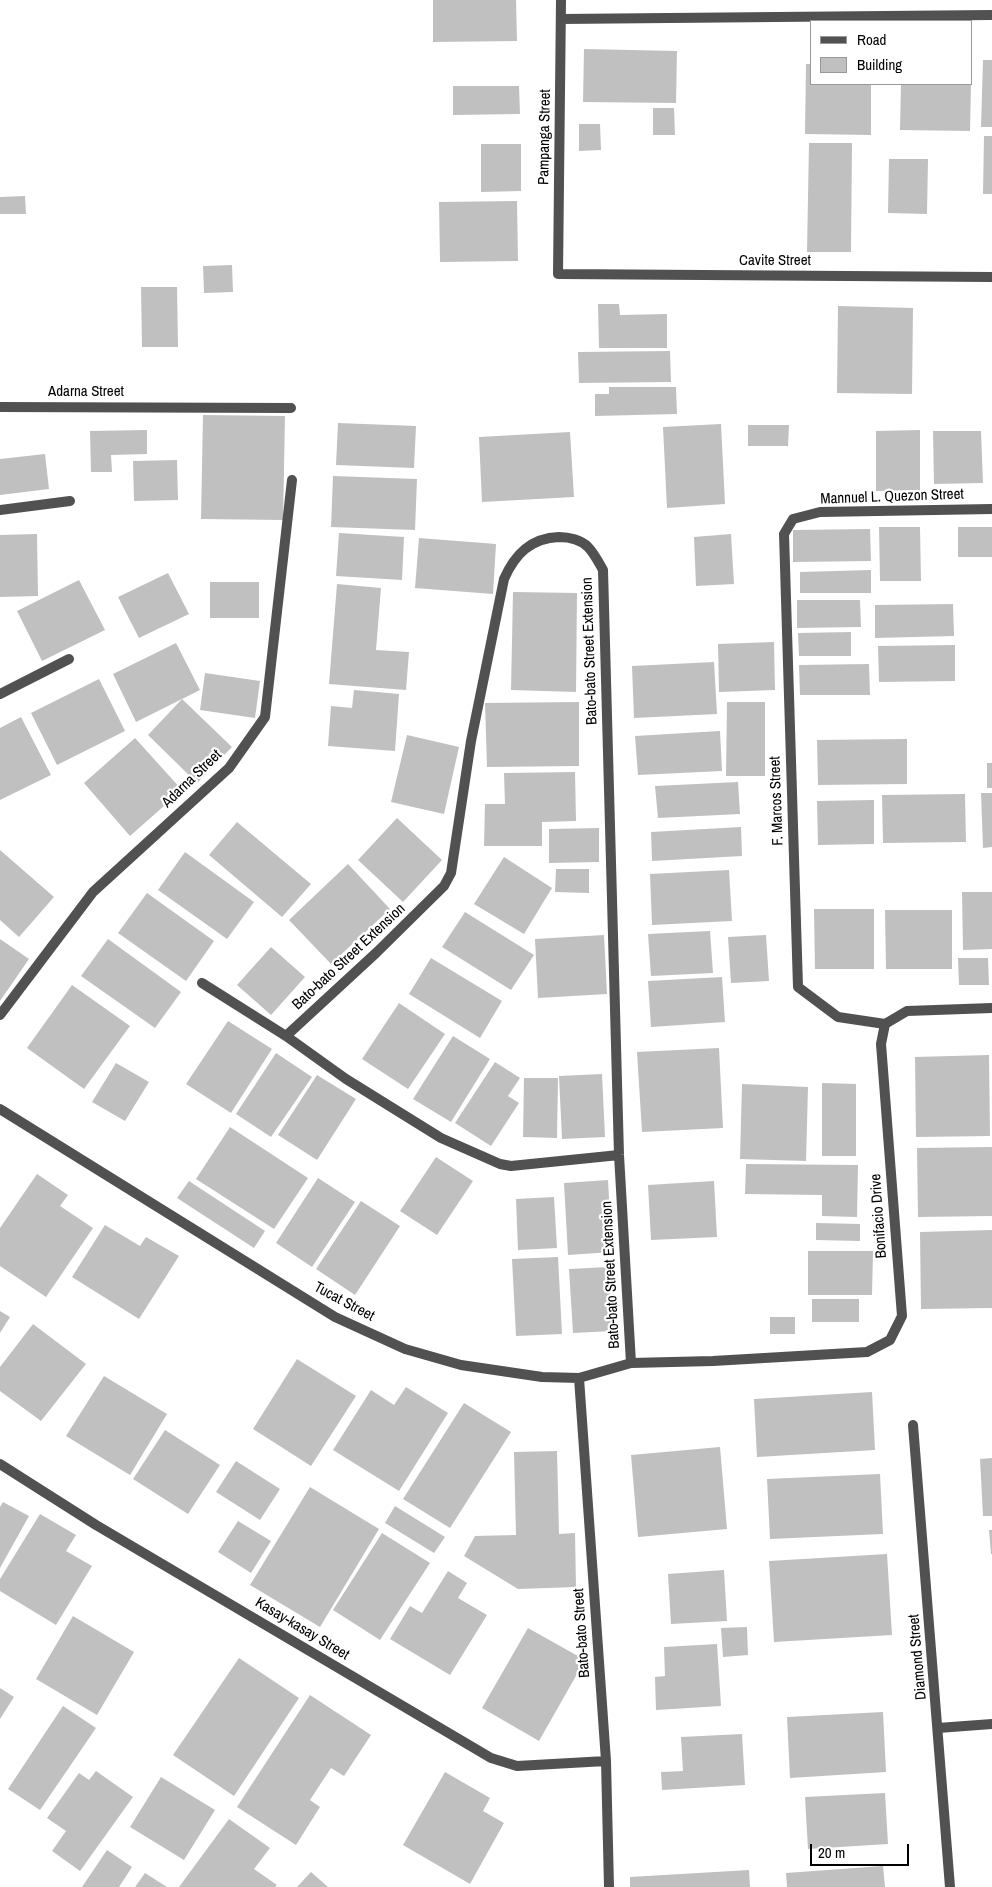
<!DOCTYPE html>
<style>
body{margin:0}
#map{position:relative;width:992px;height:1887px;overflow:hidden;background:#fff;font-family:"Archivo Narrow",sans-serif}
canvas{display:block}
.legend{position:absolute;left:810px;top:20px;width:162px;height:65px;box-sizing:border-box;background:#fff;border:1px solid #999;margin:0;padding:6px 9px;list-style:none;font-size:15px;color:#000}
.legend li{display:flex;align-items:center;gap:10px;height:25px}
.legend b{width:25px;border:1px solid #999}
.scale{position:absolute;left:810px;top:1844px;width:99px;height:22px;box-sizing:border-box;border:2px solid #000;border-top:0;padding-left:6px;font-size:15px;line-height:18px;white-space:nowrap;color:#000;-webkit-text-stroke:4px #fff;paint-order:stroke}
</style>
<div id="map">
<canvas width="992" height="1887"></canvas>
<ul class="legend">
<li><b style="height:6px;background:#515151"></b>Road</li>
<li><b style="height:14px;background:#c0c0c0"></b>Building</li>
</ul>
<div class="scale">20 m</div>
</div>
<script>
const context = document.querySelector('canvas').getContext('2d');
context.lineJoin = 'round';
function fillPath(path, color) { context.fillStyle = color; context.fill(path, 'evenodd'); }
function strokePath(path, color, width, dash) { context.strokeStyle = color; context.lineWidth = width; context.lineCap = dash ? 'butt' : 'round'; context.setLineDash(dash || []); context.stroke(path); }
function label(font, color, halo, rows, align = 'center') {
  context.font = font + ' "Archivo Narrow",sans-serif'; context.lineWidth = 4.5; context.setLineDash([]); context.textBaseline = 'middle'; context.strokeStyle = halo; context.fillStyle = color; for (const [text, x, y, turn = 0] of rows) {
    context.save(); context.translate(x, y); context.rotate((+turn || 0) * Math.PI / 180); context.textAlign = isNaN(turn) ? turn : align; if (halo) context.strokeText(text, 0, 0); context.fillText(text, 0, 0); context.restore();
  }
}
fillPath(new Path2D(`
 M433,0H516L517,41L433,42Z
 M584,49L677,51L676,103L583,102Z
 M983,60H992V127H981Z
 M806,64H811V84H871V135L805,134Z
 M901,84H971L970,131L900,130Z
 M453,86H519L520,114L453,115Z
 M653,108H674L675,135H653Z
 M579,124H600L601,150L579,151Z
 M984,136H992V194H983Z
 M809,143H852L851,252H807Z
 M481,144H521V191L481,192Z
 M889,159H928L927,214L888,213Z
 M25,196L26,214H0V197Z
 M517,201L518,261L440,262L439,202Z
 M232,265L233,292L204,293L203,266Z
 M141,287H177L178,347H142Z
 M598,304H619L620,315L667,314V348H599Z
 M838,306L913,308L912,394L837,393Z
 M670,351L671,382L579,383L578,352Z
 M609,387H676L677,414L595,416V394H609Z
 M203,415L285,416L283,520L201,519Z
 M338,423L416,426L414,468L336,465Z
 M721,424L725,504L667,508L663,427Z
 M748,425H789L788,446H748Z
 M147,430V454L111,455L112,472H91L90,431Z
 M920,430V490L876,491V431Z
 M933,431H981L983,483L934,484Z
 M570,432L574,497L482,502L479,437Z
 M45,454L49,489L0,495V459Z
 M177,460L178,500L134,501L133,461Z
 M333,476L417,479L415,530L331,527Z
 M879,527H920L921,581H880Z
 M958,527H992V557H958Z
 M870,529L871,561L793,562V530Z
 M339,533L404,537L402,580L336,576Z
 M37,534L38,596L0,597V535Z
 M731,534L734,584L696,586L694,537Z
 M419,538L496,544L493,594L415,588Z
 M871,570V593H800V572Z
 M168,573L189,614L139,638L118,597Z
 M79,580L105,630L42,661L17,611Z
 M210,582H259V618H210Z
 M337,584L381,588L376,650L409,652L406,690L329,684Z
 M513,592L577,593L576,692L511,690Z
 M797,600H860L861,627L797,628Z
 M953,604L954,636L875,638V605Z
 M851,632V656H799L798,633Z
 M774,642L775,690L719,692L718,644Z
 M176,643L200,690L136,722L113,674Z
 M955,645V681L879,682L878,646Z
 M714,662L717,714L634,718L632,666Z
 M869,664L870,695H800L799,665Z
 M205,673L260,681L255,718L200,710Z
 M99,679L125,731L57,765L31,713Z
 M354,690L399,694L395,751L328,746L331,706L352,708Z
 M182,699L232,747L197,783L148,735Z
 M579,702V766L487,767L485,703Z
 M727,702H765V776H726Z
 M21,717L51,775L0,800V728Z
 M720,731L722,771L638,775L635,736Z
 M407,735L459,747L444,814L391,802Z
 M135,738L182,790L130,836L84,783Z
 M907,739V784L818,785L817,740Z
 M987,763H992V788H987Z
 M575,772L576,821L542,822V846H484L485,804H505L504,773Z
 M738,782L740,814L658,818L655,786Z
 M981,793H992V847L983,848Z
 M965,794L966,842L883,843L882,795Z
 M874,800V844L818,845L817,801Z
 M397,818L442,860L403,902L358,860Z
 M237,822L311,884L282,917L209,855Z
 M741,827L742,856L652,861L651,832Z
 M599,828V862L549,863V829Z
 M0,850L54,897L19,937L0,920Z
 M185,852L254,902L227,939L158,890Z
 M504,857L552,888L524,934L474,904Z
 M348,864L390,909L331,964L289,920Z
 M556,869H589V893L555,892Z
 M729,870L732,921L652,925L650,874Z
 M962,892H992V949L963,950Z
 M147,893L214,941L186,981L118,933Z
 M814,909H874V969H815Z
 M885,910H952V969H886Z
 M465,912L534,955L511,990L442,947Z
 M710,931L713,973L651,976L648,934Z
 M604,935L607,994L538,998L535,939Z
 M766,935L769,981L731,983L728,937Z
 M0,939L29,959L0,1001Z
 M108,939L181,992L155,1028L81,976Z
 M271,947L305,977L271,1015L237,985Z
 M431,958L502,1001L480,1038L409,994Z
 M958,958H988L989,985H959Z
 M722,977L725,1022L651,1027L648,981Z
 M72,985L130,1026L84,1089L27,1048Z
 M399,1003L445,1034L408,1089L362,1059Z
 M228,1021L272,1049L231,1113L186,1084Z
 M453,1036L490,1059L451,1122L413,1099Z
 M719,1048L723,1128L642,1132L637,1052Z
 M276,1053L312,1077L271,1137L236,1114Z
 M989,1055L990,1136L916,1137L915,1057Z
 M495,1062L520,1078L508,1096L519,1103L491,1146L455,1123Z
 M116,1063L149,1082L125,1121L92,1102Z
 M602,1074L605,1137L562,1139L559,1076Z
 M317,1075L356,1099L317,1160L278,1135Z
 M524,1078H558L557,1138L523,1137Z
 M822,1083L856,1084V1156H822Z
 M742,1084L808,1087L806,1161L740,1159Z
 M230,1127L308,1178L274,1229L196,1179Z
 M992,1147V1216L918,1217L917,1148Z
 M436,1157L473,1181L437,1235L400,1211Z
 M746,1164L858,1165L857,1217L822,1216V1195L745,1194Z
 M37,1174L68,1195L60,1206L93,1228L46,1297L0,1266V1228Z
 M318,1178L355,1202L312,1267L276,1243Z
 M608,1180L612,1252L568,1255L564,1183Z
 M189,1181L265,1231L254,1248L177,1198Z
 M714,1181L717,1237L651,1240L648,1185Z
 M554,1197L557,1248L518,1250L516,1199Z
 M361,1201L400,1226L355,1295L316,1269Z
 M816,1223L860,1224V1241L816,1240Z
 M105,1225L140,1246L146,1237L179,1256L139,1319L72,1277Z
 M992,1230V1308L921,1309L920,1232Z
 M808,1251H873L872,1295H808Z
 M558,1257L562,1334L516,1336L512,1259Z
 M609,1267L612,1331L573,1333L569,1269Z
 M812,1299H859V1322H812Z
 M0,1311L10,1317L0,1333Z
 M770,1317H795V1334H770Z
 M33,1324L86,1364L41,1421L0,1391V1367Z
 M297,1359L356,1396L311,1466L253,1429Z
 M104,1376L167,1414L130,1475L66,1436Z
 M406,1387L448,1413L399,1491L333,1450L371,1390L394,1405Z
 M872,1392L875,1450L757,1457L754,1399Z
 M464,1403L511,1432L450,1528L403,1499Z
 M165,1430L220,1465L188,1514L133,1479Z
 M720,1447L727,1529L638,1537L631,1455Z
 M557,1451L559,1534L575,1533L576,1587L518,1589L464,1556L475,1536L516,1535L514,1452Z
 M992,1458V1516H983L980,1459Z
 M236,1461L280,1489L260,1520L216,1492Z
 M880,1474L883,1534L770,1539L767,1479Z
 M310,1487L379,1529L320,1627L250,1585Z
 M3,1502L29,1516L0,1568V1507Z
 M395,1506L445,1537L434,1553L385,1523Z
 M40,1514L76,1535L66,1551L92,1566L56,1625L0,1591V1579Z
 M238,1521L271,1541L251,1573L218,1552Z
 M989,1530H992V1554H991Z
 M382,1533L430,1563L380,1640L333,1610Z
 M887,1554L892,1635L774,1642L769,1561Z
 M724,1570L727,1621L671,1624L668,1574Z
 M448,1571L467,1583L458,1598L487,1615L450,1675L390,1639L410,1606L422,1613Z
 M73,1616L134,1652L97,1715L36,1679Z
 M747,1627L748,1655L723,1657L721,1628Z
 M528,1628L585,1660L539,1741L482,1708Z
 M717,1644L721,1706L656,1710L655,1677L665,1676L664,1647Z
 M239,1658L299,1698L234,1796L173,1755Z
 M0,1688L14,1697L0,1719Z
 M310,1695L371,1735L344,1776L331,1768L310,1800L320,1807L296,1845L237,1807Z
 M63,1706L96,1728L40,1810L8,1789Z
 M883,1712L886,1772L790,1778L787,1717Z
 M742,1734L745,1785L662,1790L661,1772L683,1771L681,1737Z
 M96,1771L133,1797L80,1871L52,1851L66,1831L47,1818L79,1773L89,1780Z
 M445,1772L490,1798L483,1811L504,1823L470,1884L403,1845Z
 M161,1777L215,1810L184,1860L130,1827Z
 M885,1793L888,1844L808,1849L805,1797Z
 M229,1819L270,1848L254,1869L277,1885L275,1887H179Z
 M107,1850L132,1867L119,1887H82Z
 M883,1866L885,1887H787L786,1873Z
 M749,1870L750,1887H630V1877Z
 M311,1872L328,1887H297Z
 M145,1873L167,1887H135Z`), '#c0c0c0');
strokePath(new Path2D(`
 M561,0L558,274L992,277
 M561,19L992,15
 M0,407L291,408
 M0,510L70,501
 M0,694L69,659
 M202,983L286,1036L346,1079L441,1138L500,1164L511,1166L619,1155
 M0,1015L93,892L229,768L265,717L292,480
 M885,1024L838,1017L798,987L784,534L793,519L820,512L992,509
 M286,1036L376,953L444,886L451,873L471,741L504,579C515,554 531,538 559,537C569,537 581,540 588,547C594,553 599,563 603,570L619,1155L631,1363
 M0,1109L335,1317L405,1349L461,1365L542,1377L579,1378L631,1363L713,1361L867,1352L890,1340L902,1316L881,1044L885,1024L907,1011L992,1008
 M579,1378L606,1761L609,1887
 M913,1425L950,1887
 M0,1464L96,1525L491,1758L517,1766L606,1761
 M938,1728L992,1724`), '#515151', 10);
label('15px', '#000', '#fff', [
 ["Pampanga Street",545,137,-89],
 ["Cavite Street",775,261],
 ["Adarna Street",86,392],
 ["Mannuel L. Quezon Street",892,497,-2],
 ["Bato-bato Street Extension",590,651,-92],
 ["Adarna Street",192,779,-44],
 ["F. Marcos Street",777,801,-92],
 ["Bato-bato Street Extension",349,957,-43],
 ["Bonifacio Drive",879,1216,-94],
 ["Bato-bato Street Extension",611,1275,-93],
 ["Tucat Street",344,1302,28],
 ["Kasay-kasay Street",302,1629,31],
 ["Bato-bato Street",582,1633,-94],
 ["Diamond Street",918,1657,-95]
]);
</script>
